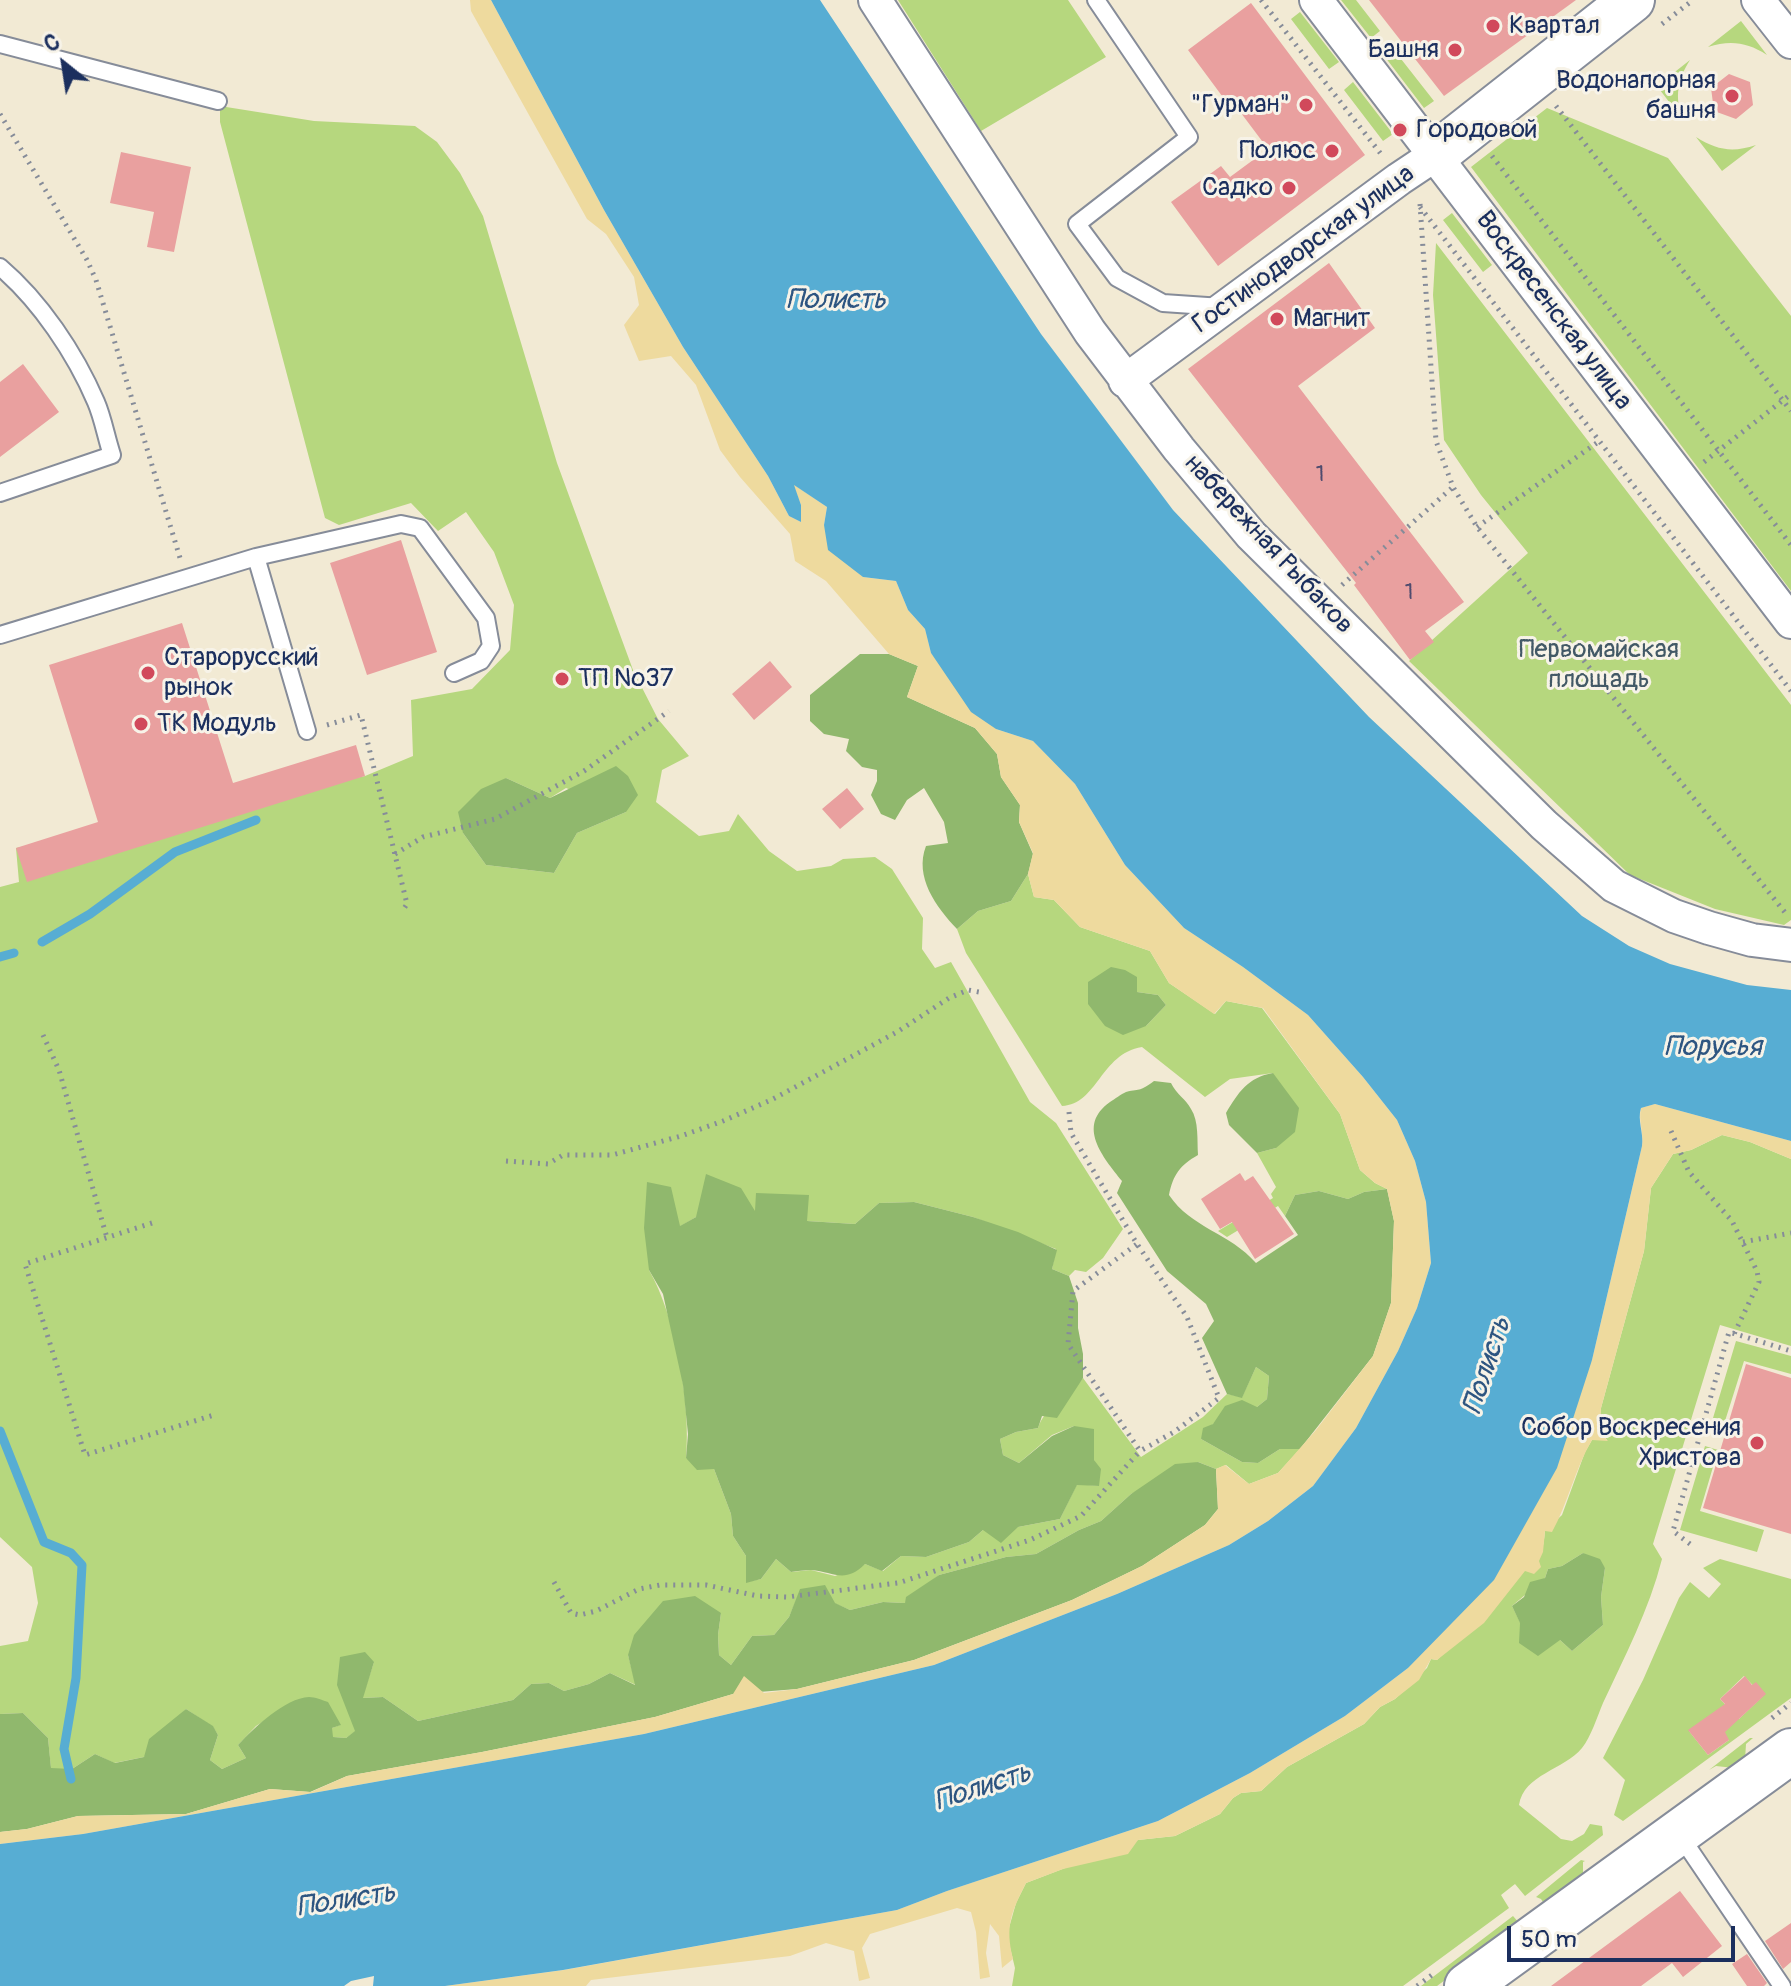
<!DOCTYPE html>
<meta charset="utf-8">
<style>
body{margin:0}
#map{position:relative;width:1791px;height:1986px;overflow:hidden;background:#f2ead4;font-family:Pangolin,sans-serif}
canvas{display:block}
.north{position:absolute;left:24px;top:24px;width:80px;height:80px;-webkit-text-stroke:6px #f7f3e8;paint-order:stroke;rotate:330deg;font-size:22px;font-weight:700;line-height:32px;text-align:center;color:#1b2f5e}
.north::after{content:'';display:block;margin:auto;width:28px;height:36px;background:#1b2f5e;clip-path:polygon(50% 0,100% 100%,50% 72%,0 100%)}
.scale{position:absolute;left:1507px;top:1926px;width:228px;height:36px;box-sizing:border-box;border:4px solid #1b2f5e;border-top:0;padding-left:10px;font-size:24px;line-height:28px;white-space:nowrap;color:#1b2f5e;-webkit-text-stroke:6px #f7f3e8;paint-order:stroke}
</style>
<div id="map">
<canvas width="1791" height="1986"></canvas>
<div class="north">С</div>
<div class="scale">50 m</div>
</div>
<script>
const context = document.querySelector('canvas').getContext('2d');
context.lineJoin = 'round';
function fillPath(path, color) { context.fillStyle = color; context.fill(path, 'evenodd'); }
function strokePath(path, color, width, dash) { context.strokeStyle = color; context.lineWidth = width; context.lineCap = dash ? 'butt' : 'round'; context.setLineDash(dash || []); context.stroke(path); }
function label(font, color, halo, rows, align = 'center') {
  context.font = font + ' Pangolin,sans-serif'; context.lineWidth = 6; context.setLineDash([]); context.textBaseline = 'middle'; context.strokeStyle = halo; context.fillStyle = color; for (const [text, x, y, turn = 0] of rows) {
    context.save(); context.translate(x, y); context.rotate((+turn || 0) * Math.PI / 180); context.textAlign = isNaN(turn) ? turn : align; if (halo) context.strokeText(text, 0, 0); context.fillText(text, 0, 0); context.restore();
  }
}
fillPath(new Path2D(`
 M898,0H1068L1106,57L981,131Z
 M1341,0H1356L1380,31L1371,38Z
 M1300,12L1339,62L1329,69L1291,19Z
 M1741,21L1767,55C1747,42 1730,40 1708,47Z
 M1394,50L1434,101L1424,108L1385,57Z
 M1690,60C1677,80 1675,97 1682,119L1657,86Z
 M1353,82L1393,134L1383,141L1344,90Z
 M220,106L314,121L415,126L437,142L460,173L483,216L557,463L633,670L658,719L689,756L662,770L656,802L699,836L729,831L738,814L769,851L797,871L831,866L843,859L875,857L892,869L923,918L922,949L935,968L951,962L1030,1102L1056,1123L1123,1229L1103,1258L1086,1272L1075,1270L1069,1276L1052,1269L1056,1249L973,1217L914,1202L879,1203L855,1224L807,1221L756,1213L696,1217L679,1227L649,1270C676,1317 691,1404 686,1458L714,1469L731,1514L733,1536L746,1556V1582L761,1579L776,1559L791,1572L811,1570L835,1576L865,1564L883,1571L901,1556L926,1557L969,1542L983,1530L1018,1527L1060,1519L1077,1484L1099,1486L1094,1460L1074,1426L1052,1435L1019,1463L1003,1455L1000,1439L1016,1432L1038,1428C1045,1406 1070,1396 1083,1378L1141,1457L1203,1417L1227,1394L1242,1397L1256,1367L1269,1376L1267,1399L1257,1407L1213,1424L1201,1439L1242,1462L1258,1463L1280,1449H1300L1278,1473L1249,1484L1226,1465L1216,1469L1198,1462L1131,1494L1101,1521L1079,1530L1036,1554L1006,1557L939,1575L905,1603L883,1602L850,1610L801,1589L789,1617L774,1635L752,1636L731,1665L719,1655L718,1635L721,1613L628,1655L636,1685L610,1673L589,1684L564,1691L549,1683L531,1684L513,1700L418,1721L383,1697L362,1698L374,1662L348,1709L356,1731L346,1738L332,1737V1728L340,1725L297,1700L256,1726L238,1745L246,1758L222,1769L210,1760L218,1735L213,1727L186,1709L144,1757L114,1763L95,1754L72,1769H51L48,1738L23,1713L0,1714V1646L28,1641L38,1603L32,1567L0,1537V887L19,882L16,848L365,776L413,756L411,700L472,689L510,650L514,605L494,552L466,512L438,531L411,503L339,525L325,518L220,122ZM506,778L550,798L566,788L626,812L577,833L554,873L486,865L463,833Z
 M1547,108L1668,158L1791,316V591L1471,167Z
 M1696,137C1717,150 1732,153 1756,145L1722,171Z
 M1452,213L1492,265L1483,272L1443,220Z
 M1436,243L1791,705V920L1784,925L1715,909L1630,875L1409,661L1528,553L1481,495L1444,440L1433,295Z
 M1028,874L1034,897L1054,900L1080,927L1150,951L1169,983L1215,1014L1226,1001L1262,1008L1340,1114L1360,1170L1375,1183L1387,1189L1364,1192L1348,1199L1319,1191L1295,1195L1285,1216L1278,1206L1227,1237L1218,1231L1273,1198L1271,1194L1276,1187L1257,1153L1276,1148L1273,1073L1230,1079L1205,1097L1142,1047C1100,1054 1098,1104 1062,1106L966,953L957,929L978,911L1011,901ZM1137,992L1158,995L1166,1005L1146,1026Z
 M1722,1135L1750,1142L1791,1159V1346L1720,1325L1653,1544L1662,1559C1649,1610 1625,1656 1603,1703C1597,1717 1591,1737 1582,1748C1564,1770 1524,1774 1519,1805L1561,1839L1572,1841L1584,1834L1590,1824L1602,1826L1603,1835L1525,1896L1515,1884L1501,1895L1509,1908L1403,1986H1012L1015,1968L1007,1935L1016,1903L1026,1883L1138,1840L1175,1836L1220,1814L1233,1798L1241,1793L1261,1791L1287,1767L1364,1724L1380,1707L1395,1699L1427,1668L1431,1659L1437,1660L1525,1570C1542,1559 1543,1550 1545,1531L1562,1515L1585,1452L1592,1440H1607C1598,1431 1600,1420 1601,1408L1644,1251L1651,1188L1673,1154L1691,1150ZM1583,1553L1605,1568L1601,1597L1603,1625L1572,1651L1560,1640L1520,1622L1512,1606L1545,1578L1548,1569L1562,1566Z
 M1736,1341L1791,1356V1374L1744,1361L1725,1421L1713,1418Z
 M1705,1446L1718,1450L1700,1511L1764,1530L1757,1552L1680,1530Z
 M1720,1559L1791,1579V1698L1623,1821L1614,1815L1625,1780L1603,1758L1643,1680L1679,1598L1690,1582L1709,1598L1721,1584L1703,1568ZM1744,1676L1763,1696L1739,1719L1720,1699ZM1689,1731L1729,1740L1708,1755Z
 M1750,1738H1753L1746,1744L1745,1760L1734,1768L1716,1766L1709,1770Z
 M1581,1860L1585,1861L1583,1862V1878L1545,1905L1541,1899L1536,1897Z
 M1513,1916L1520,1924L1437,1986H1421Z`), '#b6d77e');
fillPath(new Path2D(`
 M860,654H889L918,666L907,697L975,728L997,754L1001,777L1020,805L1019,822L1033,854L1028,874L1011,901L978,911L957,929C936,907 914,877 926,846L948,843L944,822L924,788L907,800L895,820L881,814L871,795L877,781V770L862,767L846,751L849,739L824,734L810,721V695Z
 M616,766L628,776L638,795L626,812L577,833L554,873L486,865L463,833L458,812L481,789L506,778L550,798Z
 M1111,967L1125,970L1137,977V992L1158,995L1166,1005L1146,1026L1123,1035L1105,1026L1088,1004V982Z
 M1273,1073L1299,1108L1295,1132L1276,1148L1257,1153L1229,1125L1226,1113C1238,1093 1248,1077 1273,1073Z
 M1154,1081L1171,1083C1176,1094 1186,1099 1191,1109C1199,1121 1197,1140 1198,1155C1180,1165 1173,1175 1169,1195C1191,1228 1230,1233 1256,1263L1298,1235L1285,1216L1295,1195L1319,1191L1348,1199L1364,1192L1387,1189L1394,1221L1391,1303L1373,1356L1300,1449H1280L1258,1463L1242,1462L1201,1439L1203,1428L1213,1424L1225,1406L1242,1400L1257,1407L1267,1399L1269,1376L1256,1367L1242,1398L1227,1394L1202,1338L1214,1321L1206,1304L1167,1271L1117,1193L1122,1181C1103,1157 1076,1126 1110,1102C1115,1099 1121,1094 1126,1092C1142,1088 1139,1092 1154,1081Z
 M706,1174L741,1188L755,1211L756,1193L809,1195L807,1221L855,1224L879,1203L914,1202L973,1217L1018,1232L1057,1250L1052,1269L1069,1276L1078,1303V1328L1083,1354V1378L1057,1418L1042,1416L1038,1428L1016,1432L1000,1439L1003,1455L1019,1463L1052,1436L1074,1426L1094,1429V1460L1101,1469L1099,1486L1077,1485L1060,1519L1018,1527L1001,1543L983,1530L969,1542L926,1557L901,1556L882,1571L865,1564C845,1584 834,1572 811,1570C804,1570 797,1571 791,1572L776,1559L761,1579L746,1583V1556L733,1536L731,1514L714,1469L697,1470L686,1458L688,1434L683,1385L663,1294L649,1270L644,1228L647,1182L671,1187L680,1226L696,1217Z
 M1198,1462L1216,1469L1218,1509L1205,1525L1142,1566L1072,1600L914,1660L797,1689L733,1694L655,1717L482,1752L347,1776L310,1792L270,1789L186,1814L78,1816L27,1829L0,1832V1714L23,1713L48,1738L51,1768L72,1769L95,1754L115,1763L144,1757L149,1739L186,1709L213,1726L218,1735L210,1760L222,1769L246,1758L238,1745C254,1728 285,1698 309,1697C315,1697 322,1700 328,1702L341,1725L332,1728L333,1737L346,1738L355,1731L337,1685L340,1657L365,1652L374,1662L363,1698L383,1697L418,1721L513,1700L531,1684L549,1683L564,1691L589,1684L610,1673L635,1685L628,1655L634,1635L663,1601L695,1596L721,1613L718,1635L719,1655L731,1665L752,1636L774,1635L789,1617L800,1589L825,1585L835,1603L850,1610L883,1602L905,1603L906,1597L939,1575L1006,1557L1036,1554L1079,1530L1101,1521L1131,1494L1175,1464Z
 M1583,1553L1600,1559L1605,1568L1601,1597L1603,1625L1572,1651L1560,1640L1538,1656L1519,1643L1520,1623L1512,1606L1524,1597L1530,1582L1545,1578L1548,1569L1562,1566Z`), '#90b86d');
fillPath(new Path2D(`
 M470,0H491L604,210L683,347L768,476L789,516L801,522V505L793,484L827,507L824,525L863,577L896,581L908,610L925,629L931,653L996,729L1033,741L1075,784L1125,865L1184,928L1243,967L1308,1015L1363,1077L1397,1120L1415,1161L1426,1202L1431,1263L1417,1308L1398,1351L1356,1428L1313,1486L1268,1521L1229,1545L1117,1594L934,1665L644,1734L83,1834L0,1844V1832L27,1829L78,1816L186,1814L270,1789L311,1792L347,1776L482,1752L655,1717L733,1694L744,1676L764,1693L797,1689L914,1660L1072,1600L1142,1566L1205,1525L1218,1509L1216,1469L1225,1465L1249,1484L1278,1473L1316,1430L1373,1356L1391,1303L1394,1221L1387,1189L1375,1183L1360,1170L1340,1114L1263,1008L1226,1001L1214,1014L1169,983L1150,951L1080,927L1054,900L1034,897L1028,874L1033,853L1019,822L1020,805L1001,777L997,754L975,728L907,697L918,666L889,654L826,581L795,561L790,534L740,477L720,450L696,385L671,356L639,361L624,325L639,305L634,277L606,234L587,219L471,11Z
 M1655,1104L1791,1141V1159L1750,1142L1722,1135L1691,1150L1673,1154L1651,1188L1644,1251L1601,1408C1600,1421 1598,1431 1608,1441L1592,1440C1575,1469 1568,1503 1552,1532L1545,1531L1543,1552L1539,1561L1541,1567L1534,1574L1525,1571L1484,1623L1437,1660L1431,1659L1419,1680L1395,1699L1380,1707L1364,1724L1287,1767L1261,1791L1241,1793L1233,1798L1220,1814L1175,1836L1138,1840L1128,1854L1063,1869L1026,1883C1011,1913 1005,1926 1013,1959L1002,1968L999,1936L990,1924L986,1953L990,1977L980,1979L976,1932L971,1912L957,1908L870,1934L862,1948L870,1978L859,1981L854,1951L826,1943L790,1956L591,1980L586,1986H445L564,1970L897,1910L947,1891L1158,1821L1250,1773L1345,1716L1408,1668L1592,1360L1642,1146C1644,1133 1638,1120 1641,1108Z`), '#eeda9e');
fillPath(new Path2D(`
 M491,0H820L1041,334L1173,510L1369,717L1582,916L1629,946L1670,964L1747,985L1791,990V1141L1655,1104L1641,1108C1637,1120 1644,1133 1642,1146L1592,1360L1557,1468L1494,1580L1408,1668L1345,1716L1250,1773L1158,1821L947,1891L897,1910L563,1970L445,1986H373L374,1976L351,1981L344,1986H0V1844L83,1834L644,1734L934,1665L1117,1594L1229,1545L1268,1521L1313,1486L1356,1428L1398,1351L1417,1308L1431,1263L1426,1202L1415,1161L1397,1120L1363,1077L1308,1015L1243,967L1184,928L1125,865L1075,784L1033,741L996,729L971,712L931,653L925,629L908,610L896,581L863,577L828,550L824,525L827,507L794,485L801,505V522L789,516L768,476L683,347L604,210Z`), '#57add3');
strokePath(new Path2D(`
 M42,942L90,914L175,852L256,820
 M0,957L14,953
 M0,1431L44,1542L71,1553L82,1565L76,1678L64,1749L71,1779`), '#57add3', 9);
fillPath(new Path2D(`
 M1369,0H1576L1444,96Z
 M1251,3L1365,155L1218,266L1171,202L1221,166L1230,177L1268,149L1229,97L1225,100L1188,50Z
 M1729,74L1750,82L1753,105L1736,119L1714,111L1711,88Z
 M121,152L191,167L174,252L147,247L154,212L110,203Z
 M1329,263L1375,328L1298,386L1464,602L1425,631L1434,642L1410,660L1354,585L1356,583L1188,369Z
 M23,364L59,412L0,457V382Z
 M401,540L437,652L367,675L330,563Z
 M182,623L233,783L356,745L365,776L27,882L16,848L98,822L49,665Z
 M770,661L792,687L754,720L732,694Z
 M847,788L864,809L840,829L822,809Z
 M1240,1173L1245,1181L1253,1176L1294,1234L1255,1259L1232,1222L1220,1229L1201,1199Z
 M1746,1364L1791,1378V1534L1703,1508Z
 M1745,1676L1752,1685L1756,1682L1766,1694L1725,1732L1729,1740L1708,1755L1688,1730L1725,1704L1720,1699Z
 M1680,1891L1722,1946L1683,1977L1672,1963L1641,1986H1551Z
 M1791,1923V1962L1783,1969L1765,1941Z
 M1747,1954L1767,1983L1764,1986H1747L1732,1964Z`), '#e9a09f');
const lane = new Path2D(`
 M1096,0L1189,137L1077,224L1117,278L1163,303L1222,307
 M0,44L218,101
 M0,267C40,301 75,353 96,402C103,418 106,437 112,455L0,493
 M256,557L401,524L420,528L486,618L491,646L481,661L454,673
 M0,635L256,557L307,731
 M1679,1834L1782,1986`);
const street = new Path2D(`
 M875,0L1090,332L1179,449L1251,535L1544,825L1614,886L1674,916L1709,928L1752,940L1791,945
 M1316,0L1791,622
 M1758,0L1791,42
 M1125,381L1399,179L1435,155`);
const secondary = new Path2D(`
 M1435,155L1632,0
 M1467,1986L1791,1751`);
strokePath(lane, '#868c99', 20);
strokePath(street, '#868c99', 36);
strokePath(secondary, '#868c99', 48);
strokePath(new Path2D(`
 M1261,0L1381,154
 M1662,24L1693,0
 M1556,106L1791,411
 M0,114L87,260L96,280L180,558
 M1492,156L1791,545
 M1420,204L1436,441L1453,487L1477,527L1787,915
 M1420,207L1791,691
 M1704,462L1791,394
 M1477,527L1601,440
 M1342,585L1453,487
 M327,725L361,715L407,904L403,910
 M395,854L423,837L495,819L584,771L669,711
 M43,1035L59,1070L107,1238
 M1069,1112L1071,1133L1137,1244L1187,1317L1219,1398L1174,1432L1140,1451L1068,1344L1073,1291L1137,1244
 M1671,1131L1689,1172L1732,1221L1757,1271L1759,1282L1734,1334
 M506,1161L548,1164L563,1155H612L681,1136L723,1121L773,1099L897,1032L949,998L968,990L979,992
 M152,1223L25,1264L85,1455L217,1414
 M1743,1242L1791,1233
 M1690,1544L1673,1531L1729,1332L1791,1351
 M554,1582L571,1613L580,1615L596,1611L639,1589L660,1585H706L758,1596L787,1597L898,1583L1030,1540L1081,1516L1140,1451
 M1772,1718L1791,1703
 M1417,1986L1432,1975`), '#868c99', 5, [2, 6]);
strokePath(lane, '#fff', 16);
strokePath(street, '#fff', 32);
strokePath(secondary, '#fff', 44);
for (const [x, y, r, color] of [
 [1493,26,8,"#d1495b"],
 [1455,50,8,"#d1495b"],
 [1732,96,8,"#d1495b"],
 [1306,105,8,"#d1495b"],
 [1400,130,8,"#d1495b"],
 [1332,151,8,"#d1495b"],
 [1289,188,8,"#d1495b"],
 [1277,319,8,"#d1495b"],
 [148,673,8,"#d1495b"],
 [562,679,8,"#d1495b"],
 [141,724,8,"#d1495b"],
 [1757,1443,8,"#d1495b"]
]) { const dot = new Path2D(); dot.arc(x, y, r, 0, 2 * Math.PI); context.fillStyle = color; context.fill(dot); strokePath(dot, '#f7f3e8', 3); }
label('22px', '#4e4b6e', null, [
 ["1",1320,475],
 ["1",1409,593]
]);
label('26px', '#1b2f5e', '#f7f3e8', [
 ["Квартал",1509,26],
 ["Башня",1439,50,"right"],
 ["Водонапорная",1716,81,"right"],
 ["башня",1716,111,"right"],
 ["\"Гурман\"",1290,105,"right"],
 ["Городовой",1416,130],
 ["Полюс",1316,151,"right"],
 ["Садко",1273,188,"right"],
 ["Магнит",1293,319],
 ["Старорусский",164,658],
 ["рынок",164,688],
 ["ТП №37",578,679],
 ["ТК Модуль",157,724],
 ["Собор Воскресения",1741,1428,"right"],
 ["Христова",1741,1458,"right"]
], 'left');
label('26px', '#1b2f5e', '#f7f3e8', [
 ["Гостинодворская улица",1304,250,-36],
 ["Воскресенская улица",1553,311,53],
 ["набережная Рыбаков",1268,545,47]
]);
label('26px', '#425966', '#f7f3e8', [
 ["Первомайская",1599,650],
 ["площадь",1599,680]
]);
label('italic 28px', '#2d5581', '#f7f3e8', [
 ["Полисть",836,301],
 ["Порусья",1713,1048],
 ["Полисть",1488,1366,-72],
 ["Полисть",983,1788,-18],
 ["Полисть",346,1901,-9]
]);
</script>
